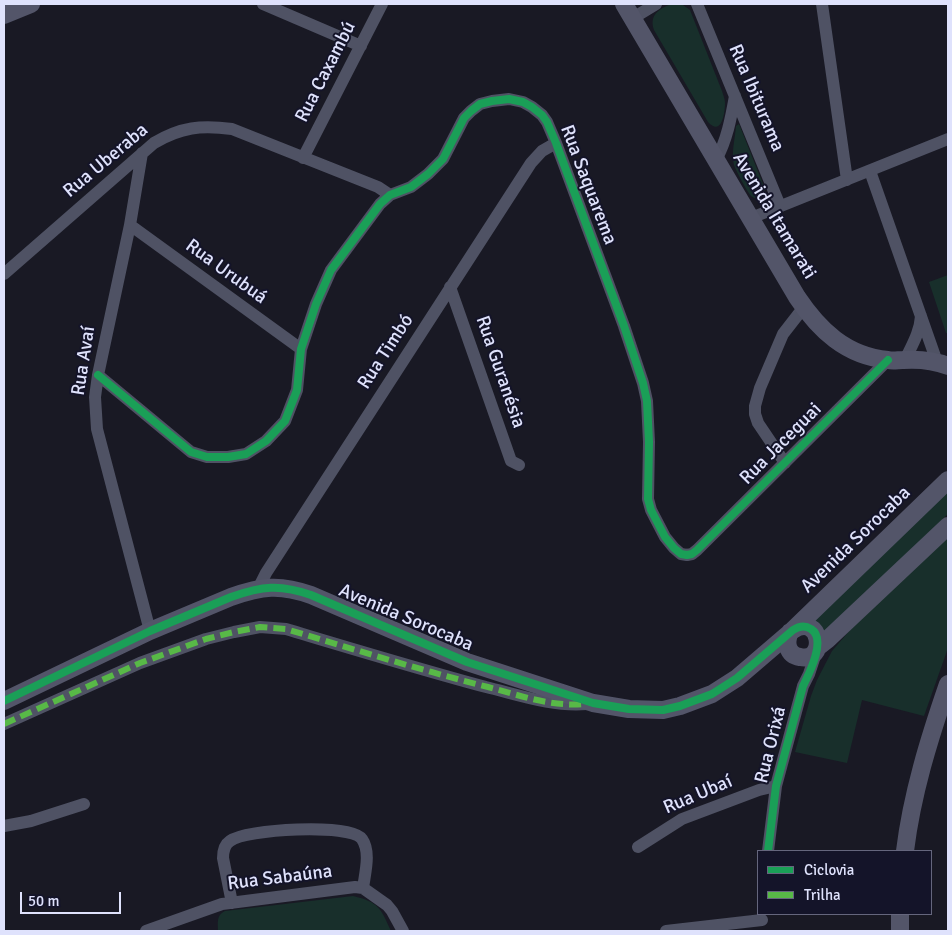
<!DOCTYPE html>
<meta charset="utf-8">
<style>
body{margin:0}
#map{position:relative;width:952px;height:935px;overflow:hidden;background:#191924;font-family:Signika,sans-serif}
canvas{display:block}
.frame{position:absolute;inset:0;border:5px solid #dfe2fc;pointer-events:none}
.legend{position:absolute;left:757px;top:850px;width:175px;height:65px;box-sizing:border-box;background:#141429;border:1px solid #65667d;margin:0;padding:6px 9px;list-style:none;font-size:15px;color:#dfe2fc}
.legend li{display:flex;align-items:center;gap:10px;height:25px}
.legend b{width:25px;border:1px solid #65667d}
.scale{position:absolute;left:20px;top:892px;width:101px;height:22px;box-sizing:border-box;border:2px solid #dfe2fc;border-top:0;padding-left:6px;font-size:15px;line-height:18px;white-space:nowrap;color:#dfe2fc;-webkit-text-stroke:4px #141429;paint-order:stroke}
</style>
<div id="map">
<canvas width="952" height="935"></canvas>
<div class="frame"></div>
<ul class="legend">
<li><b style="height:6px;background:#1a9f57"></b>Ciclovia</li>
<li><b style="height:6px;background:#58b947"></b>Trilha</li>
</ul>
<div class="scale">50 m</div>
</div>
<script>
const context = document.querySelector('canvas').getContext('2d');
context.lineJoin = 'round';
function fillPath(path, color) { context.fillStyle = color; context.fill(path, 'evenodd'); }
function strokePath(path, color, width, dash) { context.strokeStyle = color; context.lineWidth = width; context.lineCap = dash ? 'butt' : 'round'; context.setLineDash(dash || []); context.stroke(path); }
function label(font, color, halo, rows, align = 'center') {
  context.font = font + ' Signika,sans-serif'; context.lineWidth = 4; context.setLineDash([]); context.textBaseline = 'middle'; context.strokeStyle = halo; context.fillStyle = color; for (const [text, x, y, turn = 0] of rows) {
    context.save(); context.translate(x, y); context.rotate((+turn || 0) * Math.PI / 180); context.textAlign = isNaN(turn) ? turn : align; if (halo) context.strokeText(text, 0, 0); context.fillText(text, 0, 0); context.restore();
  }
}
fillPath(new Path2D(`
 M671,4L683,5L690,10L722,91C723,95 725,99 725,103C725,112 722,137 708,122L654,30C649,15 659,9 671,4Z
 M739,124L765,189C765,194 763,197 759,198C756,199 754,198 751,196C748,193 736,171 734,165C731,153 735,139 736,126Z
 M948,275V333H946L929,282Z
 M948,490V514L823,634L810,622Z
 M948,535V648L924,716L862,700L847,763L795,752L811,696L817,680L832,651L851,629Z
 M353,896C379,902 381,909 391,931H218C218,923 216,915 225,911Z`), '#182f2b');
strokePath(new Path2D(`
 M263,4L361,46
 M697,4L780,206
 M822,4L847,180
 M633,18L656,4
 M142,153L130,225L98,375L95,397L97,429L150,631
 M303,158L382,4
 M716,160C727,140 731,118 735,96
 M870,171L937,362
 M751,218L948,139
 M130,225L301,349
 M4,274L154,143C181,127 201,125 232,129L378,187L390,195
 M450,287L511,461L519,465
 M905,360C912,345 920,332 921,316
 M98,375L191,452L207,457H228L246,454L266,441L285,421L297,390L301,349L316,304L331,270L380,204L390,195L411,187L428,174L443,159L464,118L471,111L480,104L492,101L509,99L523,102L532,107L542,115L547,122L556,143L624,326L643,383L647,401L649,442L648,499L651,510L665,537L674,548L681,554L687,555L692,554L697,550L888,360
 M785,463L758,423L755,414V406L760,388L783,334L804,307
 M258,589L266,573L531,163L542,151L556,143
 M4,724L140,663L206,639L234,632L260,627L286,629C353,649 419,669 486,687C519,695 552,707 587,704
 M4,826L31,821L84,804
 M638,847L682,819L759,790L776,786
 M768,851L776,786L803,686L809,674L817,650
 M232,903L223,858C223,851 224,845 230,841C245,829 350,823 362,839C371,852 365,873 363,888
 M146,931L222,904L355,887L363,888L387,905L392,911L403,931
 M666,931L762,920`), '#4f5264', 12);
strokePath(new Path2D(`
 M624,4L797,297C819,330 846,356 888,360C893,361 898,360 903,360C920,359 933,360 948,366
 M4,15L31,4
 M793,630L948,480
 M818,647L827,640L948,526
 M4,701L150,631L231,597C262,586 280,584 311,595L467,662L593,703L629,709L663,710L680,706L712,694L737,678L793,630C821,612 828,663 800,657C787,655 785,642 790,632
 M905,851C912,794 929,739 948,684
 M900,914V931`), '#535569', 18);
strokePath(new Path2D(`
 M4,724L140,663L206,639L234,632L260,627L286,629C353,649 420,670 488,687C519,695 551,707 584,704`), '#58b947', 6, [12, 6]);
strokePath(new Path2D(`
 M98,375L191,452L207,457H228L246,454L266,441L285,421L297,390L301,349L316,304L331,270L380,204L390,195L411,187L428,174L443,159L464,118L471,111L480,104L492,101L509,99L523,102L532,107L542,115L547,122L556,143L624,326L643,383L647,401L649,442L648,499L651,510L665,537L674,548L681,554L687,555L692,554L697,550L888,360
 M4,701L150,631L231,597C262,586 280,584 311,595L467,662L593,703L629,709L663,710L680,706L712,694L737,678L793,630C799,626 805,625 811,629C827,639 809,674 803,686L776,786L768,851`), '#1a9f57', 8);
label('19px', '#dfe2fc', '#141429', [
 ["Rua Caxambú",326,72,-63],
 ["Rua Ibiturama",756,98,67],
 ["Rua Uberaba",106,161,-40],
 ["Rua Saquarema",588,185,69],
 ["Avenida Itamarati",774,216,59],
 ["Rua Urubuá",226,272,36],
 ["Rua Timbó",386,352,-57],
 ["Rua Avaí",84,361,-81],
 ["Rua Guranésia",500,372,71],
 ["Rua Jaceguai",781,444,-45],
 ["Avenida Sorocaba",856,540,-44],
 ["Avenida Sorocaba",406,618,23],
 ["Rua Orixá",771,745,-76],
 ["Rua Ubaí",698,795,-23],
 ["Rua Sabaúna",280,878,-7]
]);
</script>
